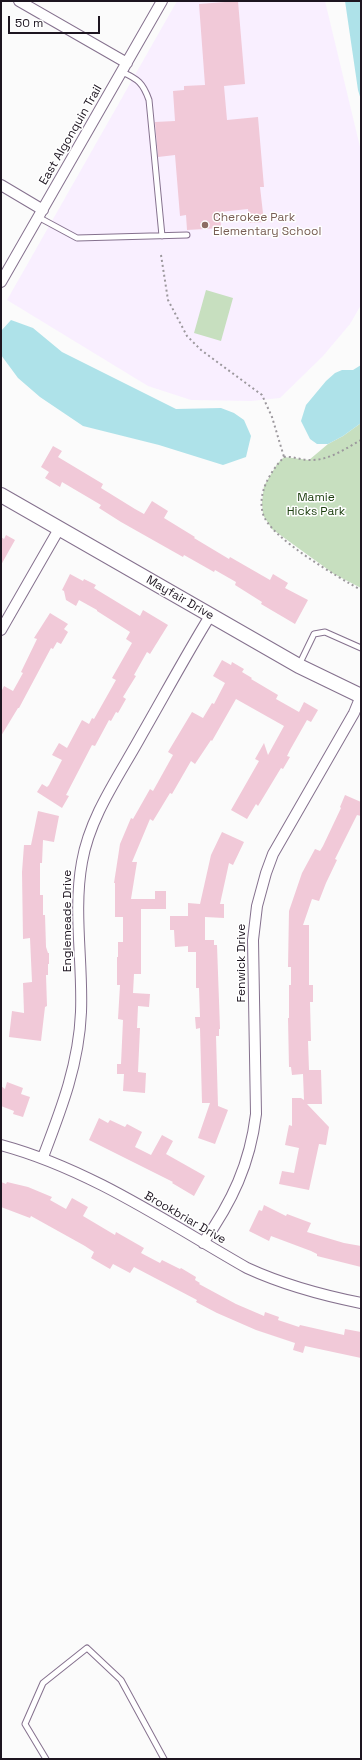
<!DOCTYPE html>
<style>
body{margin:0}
#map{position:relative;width:362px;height:1760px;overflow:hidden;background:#fbfbfb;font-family:"Space Grotesk",sans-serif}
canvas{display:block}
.frame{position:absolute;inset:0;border:2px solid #1d1520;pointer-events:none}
.scale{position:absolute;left:8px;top:16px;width:92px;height:18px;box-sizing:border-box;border:2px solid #1d1520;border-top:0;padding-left:5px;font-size:12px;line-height:14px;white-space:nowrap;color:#1d1520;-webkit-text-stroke:3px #fff;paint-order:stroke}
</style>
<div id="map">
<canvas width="362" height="1760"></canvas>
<div class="frame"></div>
<div class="scale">50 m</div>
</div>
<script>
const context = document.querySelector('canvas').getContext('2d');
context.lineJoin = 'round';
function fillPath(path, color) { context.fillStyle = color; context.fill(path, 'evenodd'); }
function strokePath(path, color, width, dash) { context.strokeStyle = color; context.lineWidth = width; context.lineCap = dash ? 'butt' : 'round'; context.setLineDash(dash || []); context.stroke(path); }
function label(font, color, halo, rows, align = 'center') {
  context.font = font + ' "Space Grotesk",sans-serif'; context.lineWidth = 3; context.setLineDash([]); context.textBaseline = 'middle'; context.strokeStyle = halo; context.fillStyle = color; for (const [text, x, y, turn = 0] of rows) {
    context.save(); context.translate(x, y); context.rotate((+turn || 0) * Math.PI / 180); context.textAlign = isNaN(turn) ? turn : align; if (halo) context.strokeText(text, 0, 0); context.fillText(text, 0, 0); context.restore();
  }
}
fillPath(new Path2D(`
 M177,1H325L361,151V305L350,324L323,356L280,398L251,401L191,400L148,386L7,300Z`), '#f9efff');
fillPath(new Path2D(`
 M206,290L233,298L221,341L194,333Z
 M361,423V588L334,574L272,529L263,515L262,502L264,486L277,464L284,457L309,460L328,444L343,436Z`), '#c7dfbf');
fillPath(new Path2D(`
 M345,1H361V100L358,90Z
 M11,320L33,328L62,352L176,409L221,408L234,413L244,420L251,436L246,457L223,465L159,445L83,426L40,397L18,378L1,355V331Z
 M361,365V423L343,436L328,444H317L310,439L301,421L306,405L326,381L335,373L342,370H353Z`), '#aee2e9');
fillPath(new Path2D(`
 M238,1L245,84L224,86L227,120L258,117L264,187H260L264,222L249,223L248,209L220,212L221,228L187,230L186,215L180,216L175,155L158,157L155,122L175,121L173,91L184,90V86L205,85L199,4Z
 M53,446L62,451L58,457L103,484L101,488L135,509L144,514L152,501L168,511L164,518L195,537L194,538L229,559L230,557L270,580L273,574L288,583L285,588L308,600L295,624L261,604L262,602L235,585L236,582L215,570L214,572L184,555L183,557L121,522L99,508L101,505L62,482L60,487L45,478L49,472L41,467Z
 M6,535L15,540L1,565V537L4,539Z
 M70,574L83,581L84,579L96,585L94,588L140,616L143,610L168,625L150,654L147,652L134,675L136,676L123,697L126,699L118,713L116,712L111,721L109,720L95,746L92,745L66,795L69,796L62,808L37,792L42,784L47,787L49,785L62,760L52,755L59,743L67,748L82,720L89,724L92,718L94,719L116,680L112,678L132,643L126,639L130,632L97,611V610L79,600L76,606L66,600L64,591L62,590Z
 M50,613L68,624L64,629L68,632L61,644L57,642L53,649L51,648L19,708H18L1,736V692L4,686L13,691L23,673L21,672L37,639L34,638Z
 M222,660L231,665L232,662L244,669L242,672L252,678L251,679L278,695L276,699L299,712L304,702L318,710L311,722L307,720L290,750L287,756L290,757L283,769L281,768L258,806L256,804L247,819L231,810L259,761L255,759L264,743L268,755L284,726L236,699L212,741L211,740L195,764L191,761L172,794L170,793L153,821L150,819L132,862H137L131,899H155V891H166V909H141V974H134L133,993L150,994L149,1007L138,1006L137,1028H140L138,1072L146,1073L145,1093L123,1091L124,1074H117V1064H121L123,1020L118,1019L120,985H117V957H118V942H123V917H115V883H114L120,844L131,818L133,819L150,789L153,791L173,755L168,752L192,712L203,718L212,703L214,704L225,683L213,676Z
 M345,795L361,802V816L357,815L335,859L337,860L326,883L319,901L312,899L303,925H309V985H313V1002H310L311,1041H308L309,1070H321L322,1104H307L329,1127L326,1145L319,1144L309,1190L279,1184L282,1171L294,1173L299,1148L285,1145L289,1125L292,1126V1098H301L304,1100L303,1074L292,1075L291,1067H289L288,1018H289V985H291V967H288L289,911L302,873L315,849L320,851L323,846L341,808L340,807Z
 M38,811L59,816L54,842L43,840L42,863H40V895H43V915H45L46,947L48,953H49V964H48V975H46L47,1006L45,1007L41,1041L9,1037L12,1011L24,1013L23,983L32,982L30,938L23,939L22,872L24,845H31Z
 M222,832L244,842L233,865L229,863L220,904H224V918L205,917V940H214V945H217L220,1029H219V1036H216L218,1106L228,1110L215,1144L198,1138L210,1103H202L200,1028L196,1029L195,1017H200L199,988H196V952H188V946L175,947L174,930H170V916H188V903L200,904L211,855Z
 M7,1082L23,1088L21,1094L30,1097L23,1117L13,1114L14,1111L1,1106V1086L5,1089Z
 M99,1118L108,1123L110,1120L125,1127L127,1124L142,1132L135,1147L151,1155L162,1135L173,1141L166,1154L205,1176L194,1196L172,1183L173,1182L89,1140Z
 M1,1182L6,1184L7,1182L28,1187L52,1197L50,1200L66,1209L72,1198L88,1207L83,1216L115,1235L116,1232L144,1248L141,1253L160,1263L162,1260L180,1269L181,1268L196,1277L195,1280L200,1283L199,1284L236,1304L264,1316L265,1312L279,1317L278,1320L299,1327L300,1325L344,1335L345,1329L361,1332V1358L305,1346L303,1353L293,1350L295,1343L256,1330L217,1313L196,1302L197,1300L134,1267L130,1273L113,1264L110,1269L91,1258L94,1252L85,1246L31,1216L30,1218L1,1207Z
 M264,1205L286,1216L287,1214L311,1223L307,1232L344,1243L361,1246V1267L317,1256V1254L311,1251L271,1236L269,1241L249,1231L259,1210L262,1211Z`), '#f1c9d8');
const lane = new Path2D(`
 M122,72C138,79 143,83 149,100L162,236
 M38,217L77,238L187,235
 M299,665L314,634L325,632L361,648
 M46,1759L25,1724L43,1683L87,1648L121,1680L164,1759`);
const street = new Path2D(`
 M19,1L127,63
 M1,185L43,210
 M1,282L162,1
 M1,630L59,529
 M1,1145C90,1169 168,1223 247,1268C284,1285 321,1295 361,1303
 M43,1157C61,1110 79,1064 81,1012C83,963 73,911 82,862C90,816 119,776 141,736C164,696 186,655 210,616
 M203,1243C232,1202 250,1164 256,1114L253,940L257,906L266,873L273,854L354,713L361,696`);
const secondary = new Path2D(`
 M1,495L299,666L361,696`);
strokePath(lane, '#85718e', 7);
strokePath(street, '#85718e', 12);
strokePath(secondary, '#85718e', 16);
strokePath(new Path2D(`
 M161,255L168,300L187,336L201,350L262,395L272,417L284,457
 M361,440C345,449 328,461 309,460C300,460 293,456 284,457C270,472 257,493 263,514C270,538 338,577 361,590`), '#9c989d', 2, [2, 3]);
strokePath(lane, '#fff', 5);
strokePath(street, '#fff', 10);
strokePath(secondary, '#fff', 14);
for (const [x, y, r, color] of [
 [205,225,4,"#8d6e63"]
]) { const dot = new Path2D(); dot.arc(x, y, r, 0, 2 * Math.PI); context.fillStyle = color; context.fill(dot); strokePath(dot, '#fff', 1.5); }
label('12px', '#1d1520', '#fff', [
 ["East Algonquin Trail",71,135,-60],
 ["Mayfair Drive",180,598,30],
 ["Englemeade Drive",68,921,-90],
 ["Fenwick Drive",242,963,-90],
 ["Brookbriar Drive",185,1218,30]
]);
label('12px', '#785e54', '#fff', [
 ["Cherokee Park",213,218],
 ["Elementary School",213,232]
], 'left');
label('12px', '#1e4010', '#fff', [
 ["Mamie",316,498],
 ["Hicks Park",316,512]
]);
</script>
